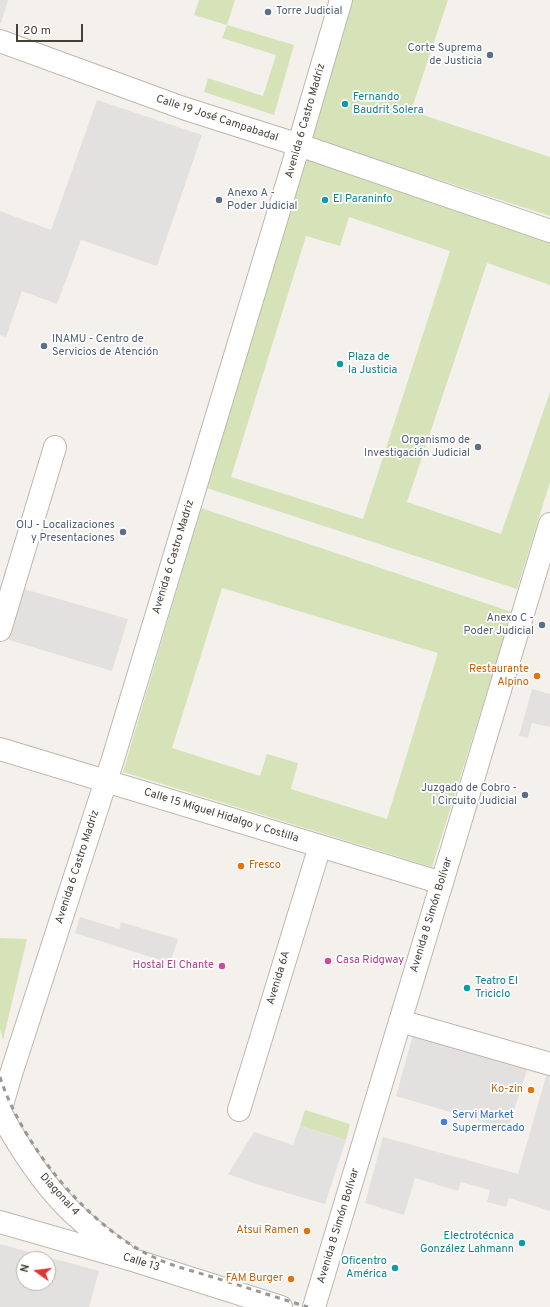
<!DOCTYPE html>
<meta charset="utf-8">
<style>
body{margin:0}
#map{position:relative;width:550px;height:1307px;overflow:hidden;background:#f4f0eb;font-family:Overpass,sans-serif}
canvas{display:block}
.north{position:absolute;left:16px;top:1251px;width:40px;height:40px;box-sizing:border-box;background:#fff;border:1px solid #b5b3b0;border-radius:50%;rotate:284deg;font-size:11px;font-weight:700;line-height:16px;text-align:center;color:#474039}
.north::after{content:'';display:block;margin:auto;width:14px;height:18px;background:#e43431;clip-path:polygon(50% 0,100% 100%,50% 72%,0 100%)}
.scale{position:absolute;left:16px;top:24px;width:67px;height:18px;box-sizing:border-box;border:2px solid #474039;border-top:0;padding-left:5px;font-size:12px;line-height:14px;white-space:nowrap;color:#474039;-webkit-text-stroke:3px #fff;paint-order:stroke}
</style>
<div id="map">
<canvas width="550" height="1307"></canvas>
<div class="north">N</div>
<div class="scale">20 m</div>
</div>
<script>
const context = document.querySelector('canvas').getContext('2d');
context.lineJoin = 'round';
function fillPath(path, color) { context.fillStyle = color; context.fill(path, 'evenodd'); }
function strokePath(path, color, width, dash) { context.strokeStyle = color; context.lineWidth = width; context.lineCap = dash ? 'butt' : 'round'; context.setLineDash(dash || []); context.stroke(path); }
function label(font, color, halo, rows, align = 'center') {
  context.font = font + ' Overpass,sans-serif'; context.lineWidth = 3.5; context.setLineDash([]); context.textBaseline = 'middle'; context.strokeStyle = halo; context.fillStyle = color; for (const [text, x, y, turn = 0] of rows) {
    context.save(); context.translate(x, y); context.rotate((+turn || 0) * Math.PI / 180); context.textAlign = isNaN(turn) ? turn : align; if (halo) context.strokeText(text, 0, 0); context.fillText(text, 0, 0); context.restore();
  }
}
fillPath(new Path2D(`
 M199,0H235L227,25L294,45L274,115L204,92L208,78L263,96L276,55L222,38L227,25L194,15Z
 M350,0H448L411,111L550,157V216L311,138Z
 M306,159L550,242V285L487,263L407,502L501,534L550,392V482L517,589L207,488ZM349,217L450,251L363,519L231,477L306,236L340,246Z
 M201,508L512,612L432,867L123,772ZM222,588L438,653L387,819L291,789L298,763L267,754L260,776L172,748Z
 M0,938L27,939L3,1040L0,1028Z
 M305,1110L350,1124L346,1140L300,1126Z`), '#d6e3b8');
fillPath(new Path2D(`
 M0,0H8L1,23H0Z
 M97,100L202,135L157,266L81,240L57,304L22,291L6,337L0,335V211L51,230Z
 M24,589L128,619L112,671L9,640Z
 M532,689L550,694V727L532,723L528,738L519,736Z
 M80,917L119,929L121,922L178,939L170,963L75,933Z
 M414,1031L529,1064L508,1129L396,1096Z
 M547,1073L550,1074V1211L509,1198L506,1207L487,1202L490,1190L461,1182L458,1191L415,1178L404,1215L365,1203L383,1137L518,1174Z
 M300,1126L346,1140L325,1204L256,1184L228,1174L254,1132L293,1145Z
 M0,1244L99,1271L89,1307H0ZM24,1259H48V1283H24Z`), '#e3e1df');
const minor = new Path2D(`
 M0,41L183,108L299,145L550,231
 M0,630L55,447
 M0,749L442,883
 M400,1021L550,1064
 M239,1110L320,846
 M0,1112L11,1074L113,759L294,161L341,0
 M0,1112C19,1147 45,1187 74,1214C89,1228 106,1241 123,1253
 M0,1222L136,1261L281,1307
 M314,1307L550,524`);
strokePath(minor, '#beb6ae', 24);
strokePath(minor, '#fff', 22);
strokePath(new Path2D(`
 M0,1077C22,1146 92,1232 160,1260C176,1267 193,1271 209,1276C242,1286 275,1297 308,1307`), '#989898', 3, [5, 5]);
for (const [x, y, r, color] of [
 [268,12,4,"#5c6f8a"],
 [490,55,4,"#5c6f8a"],
 [345,104,4,"#0f9aa8"],
 [219,200,4,"#5c6f8a"],
 [325,200,4,"#0f9aa8"],
 [44,346,4,"#5c6f8a"],
 [340,364,4,"#0f9aa8"],
 [478,447,4,"#5c6f8a"],
 [123,532,4,"#5c6f8a"],
 [542,625,4,"#5c6f8a"],
 [537,676,4,"#e8710a"],
 [525,795,4,"#5c6f8a"],
 [241,866,4,"#e8710a"],
 [328,961,4,"#d1479c"],
 [222,966,4,"#d1479c"],
 [467,988,4,"#0f9aa8"],
 [531,1090,4,"#e8710a"],
 [444,1122,4,"#3f7fe0"],
 [307,1231,4,"#e8710a"],
 [522,1243,4,"#0f9aa8"],
 [395,1268,4,"#0f9aa8"],
 [291,1279,4,"#e8710a"]
]) { const dot = new Path2D(); dot.arc(x, y, r, 0, 2 * Math.PI); context.fillStyle = color; context.fill(dot); strokePath(dot, '#fff', 1.5); }
label('11px', '#4e5e75', '#fff', [
 ["Torre Judicial",276,12,"left"],
 ["Corte Suprema",482,49],
 ["de Justicia",482,62],
 ["Anexo A -",227,194,"left"],
 ["Poder Judicial",227,207,"left"],
 ["INAMU - Centro de",52,340,"left"],
 ["Servicios de Atención",52,353,"left"],
 ["Organismo de",470,441],
 ["Investigación Judicial",470,454],
 ["OIJ - Localizaciones",115,526],
 ["y Presentaciones",115,539],
 ["Anexo C -",534,619],
 ["Poder Judicial",534,632],
 ["Juzgado de Cobro -",517,789],
 ["I Circuito Judicial",517,802]
], 'right');
label('11px', '#0d838f', '#fff', [
 ["Fernando",353,98],
 ["Baudrit Solera",353,111],
 ["El Paraninfo",333,200],
 ["Plaza de",348,358],
 ["la Justicia",348,371],
 ["Teatro El",475,982],
 ["Triciclo",475,995],
 ["Electrotécnica",514,1237,"right"],
 ["González Lahmann",514,1250,"right"],
 ["Oficentro",387,1262,"right"],
 ["América",387,1275,"right"]
], 'left');
label('11px', '#474039', '#fff', [
 ["Calle 19 José Campabadal",217,119,18],
 ["Avenida 6 Castro Madriz",306,121,-74],
 ["Avenida 6 Castro Madriz",174,557,-73],
 ["Calle 15 Miguel Hidalgo y Costilla",221,816,17],
 ["Avenida 6 Castro Madriz",78,867,-72],
 ["Avenida 8 Simón Bolívar",432,915,-73],
 ["Avenida 6A",279,978,-73],
 ["Diagonal 4",59,1195,48],
 ["Avenida 8 Simón Bolívar",339,1226,-73],
 ["Calle 13",141,1263,17]
]);
label('11px', '#c56008', '#fff', [
 ["Restaurante",529,670],
 ["Alpino",529,683],
 ["Fresco",249,866,"left"],
 ["Ko-zin",523,1090],
 ["Atsui Ramen",299,1231],
 ["FAM Burger",283,1279]
], 'right');
label('11px', '#b23c85', '#fff', [
 ["Casa Ridgway",336,961],
 ["Hostal El Chante",214,966,"right"]
], 'left');
label('11px', '#366cbe', '#fff', [
 ["Servi Market",452,1116],
 ["Supermercado",452,1129]
], 'left');
</script>
